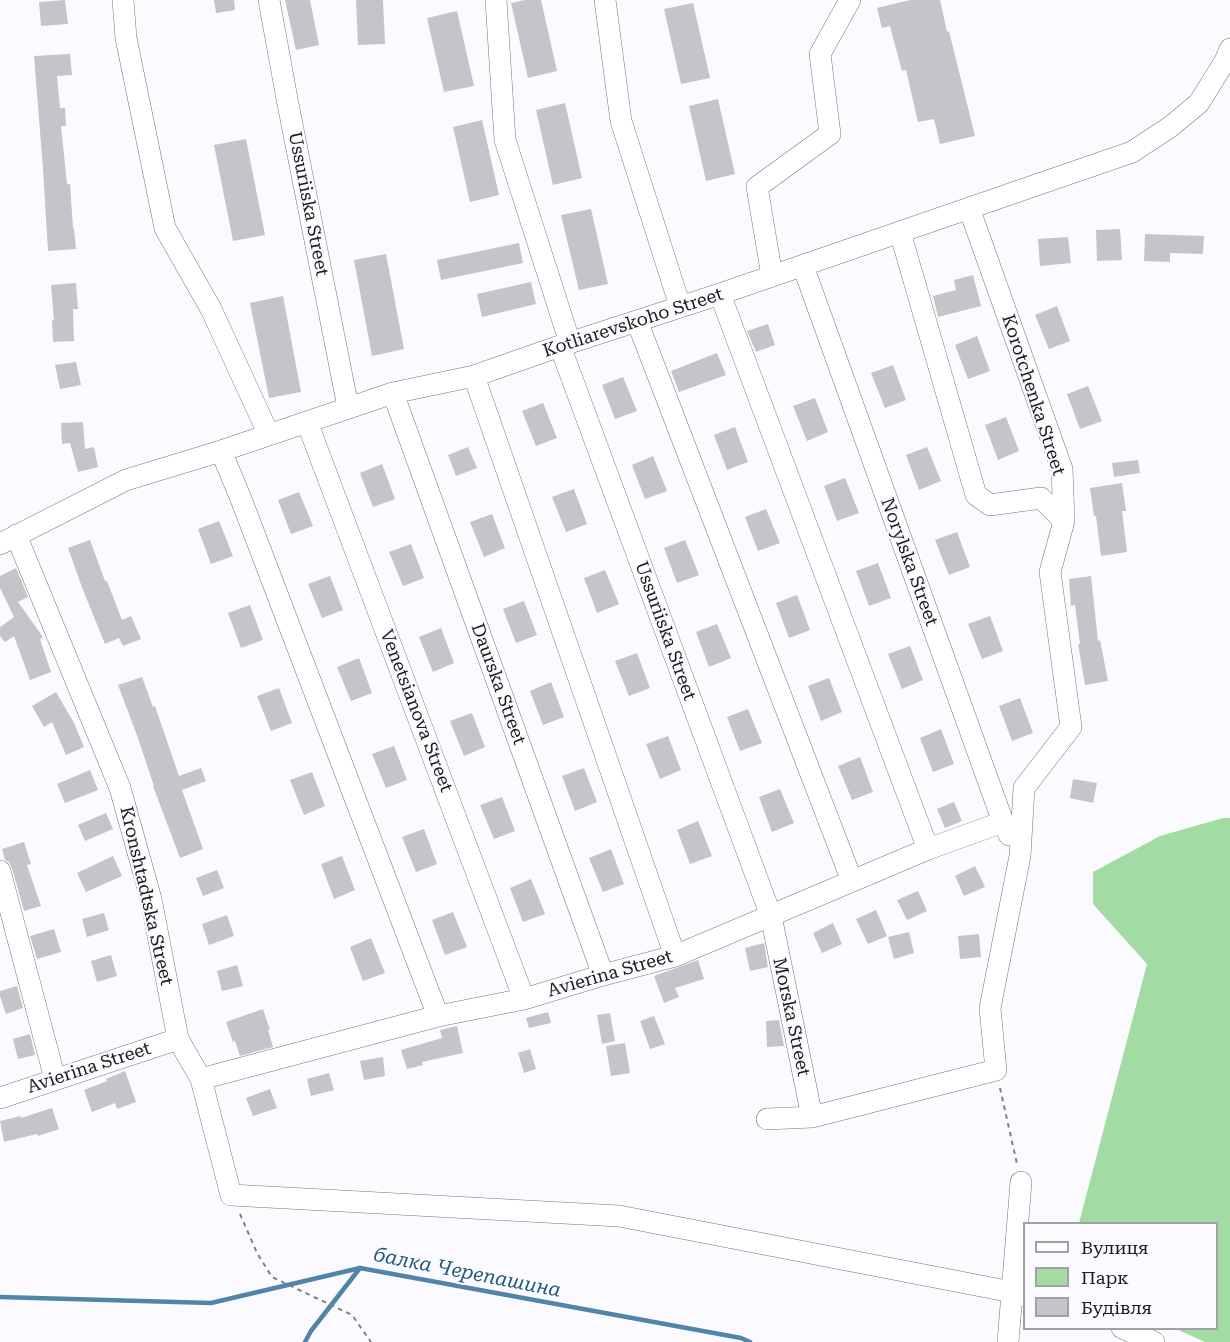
<!DOCTYPE html>
<meta charset="utf-8">
<style>
body{margin:0}
#map{position:relative;width:1230px;height:1342px;overflow:hidden;background:#fbfbff;font-family:"Roboto Serif",serif}
canvas{display:block}
.legend{position:absolute;left:1023px;top:1222px;width:195px;height:108px;box-sizing:border-box;background:#fbfbff;border:2px solid #a1a1a4;margin:0;padding:8px 10px;list-style:none;font-size:18px;color:#1a1a1c}
.legend li{display:flex;align-items:center;gap:12px;height:30px}
.legend b{width:30px;border:2px solid #a1a1a4}
</style>
<div id="map">
<canvas width="1230" height="1342"></canvas>
<ul class="legend">
<li><b style="height:8px;background:#fff"></b>Вулиця</li>
<li><b style="height:16px;background:#a2dba3"></b>Парк</li>
<li><b style="height:16px;background:#c6c3c9"></b>Будівля</li>
</ul>
</div>
<script>
const context = document.querySelector('canvas').getContext('2d');
context.lineJoin = 'round';
function fillPath(path, color) { context.fillStyle = color; context.fill(path, 'evenodd'); }
function strokePath(path, color, width, dash) { context.strokeStyle = color; context.lineWidth = width; context.lineCap = dash ? 'butt' : 'round'; context.setLineDash(dash || []); context.stroke(path); }
function label(font, color, halo, rows, align = 'center') {
  context.font = font + ' "Roboto Serif",serif'; context.lineWidth = 4.5; context.setLineDash([]); context.textBaseline = 'middle'; context.strokeStyle = halo; context.fillStyle = color; for (const [text, x, y, turn = 0] of rows) {
    context.save(); context.translate(x, y); context.rotate((+turn || 0) * Math.PI / 180); context.textAlign = isNaN(turn) ? turn : align; if (halo) context.strokeText(text, 0, 0); context.fillText(text, 0, 0); context.restore();
  }
}
fillPath(new Path2D(`
 M1223,818H1230V1342H1205L1176,1329L1216,1328V1224L1079,1223L1147,964L1093,904V872L1160,836Z`), '#a2dba3');
strokePath(new Path2D(`
 M0,1297L211,1303L360,1268L741,1338L750,1342
 M305,1342L311,1331L360,1268`), '#5084a8', 4.5);
fillPath(new Path2D(`
 M65,0L68,24L41,26L39,2Z
 M214,0H234L235,10L216,13Z
 M285,0H310L319,45L296,50Z
 M356,0H383L385,44L358,45Z
 M525,0H541L557,71L528,78L511,3Z
 M910,0H940L947,32L949,31L975,136L940,144L934,119L918,122L906,70L902,71L890,26L882,28L877,8Z
 M693,3L710,78L681,84L664,9Z
 M457,11L474,86L444,92L427,18Z
 M70,54L72,75L57,76L60,108H65L66,126H61L67,184H70L73,228H74L76,249L48,251L43,169L34,56Z
 M718,99L735,174L706,181L689,106Z
 M565,103L582,178L553,185L536,110Z
 M482,120L499,195L470,202L453,127Z
 M246,139L265,235L233,241L214,145Z
 M591,209L608,284L579,290L561,215Z
 M1120,229L1122,260L1097,261L1096,230Z
 M1145,234L1204,236L1203,254L1170,253V262L1144,261Z
 M1068,237L1071,263L1040,266L1038,239Z
 M519,243L523,263L441,280L437,260Z
 M386,254L404,349L372,356L354,260Z
 M973,275L981,306L938,317L933,296L956,290L954,280Z
 M531,282L536,304L482,317L477,294Z
 M76,283L78,309H73L74,341L53,342L52,320H54L51,285Z
 M283,296L301,392L269,398L250,303Z
 M1057,306L1070,341L1049,349L1035,315Z
 M768,324L775,345L756,352L747,331Z
 M977,336L990,371L968,379L955,345Z
 M717,353L726,375L679,392L671,371Z
 M76,362L81,385L60,389L55,365Z
 M893,365L906,400L885,408L871,373Z
 M623,377L637,411L615,419L602,385Z
 M1088,386L1102,421L1080,429L1067,394Z
 M815,398L828,432L807,441L793,406Z
 M543,403L557,438L536,446L522,411Z
 M1006,417L1019,451L998,460L985,425Z
 M83,422L85,449L94,447L98,467L78,472L70,443L62,444L61,423Z
 M735,427L748,462L727,470L714,435Z
 M468,447L477,468L456,476L448,455Z
 M927,447L941,481L919,490L906,455Z
 M653,456L667,491L645,499L632,465Z
 M1138,460L1140,473L1114,477L1112,463Z
 M382,464L395,499L373,507L360,473Z
 M845,478L859,513L837,521L824,486Z
 M1122,483L1126,511H1122L1127,552L1101,556L1096,516H1094L1090,488Z
 M574,489L587,524L566,532L552,497Z
 M299,492L313,526L291,534L278,500Z
 M766,509L780,543L758,551L745,517Z
 M492,514L505,548L484,557L470,522Z
 M219,521L233,556L211,564L198,529Z
 M957,532L970,567L949,575L935,540Z
 M90,540L105,581H107L122,620L131,616L141,639L123,646L119,638L105,644L83,590L68,548Z
 M685,540L699,575L677,583L664,548Z
 M411,544L424,578L403,586L389,552Z
 M878,563L891,598L869,606L856,571Z
 M16,568L28,597L18,602L43,637L40,639L51,672L30,680L14,636L5,642L0,636V627L14,617L0,588V576Z
 M605,570L619,604L597,613L584,578Z
 M330,576L343,610L322,618L308,584Z
 M1091,576L1098,641L1100,640L1108,681L1085,685L1078,644H1080L1075,605L1071,606L1069,579Z
 M797,595L810,630L789,638L776,603Z
 M524,601L537,635L516,643L503,609Z
 M250,605L263,640L241,648L228,613Z
 M990,616L1003,651L982,659L968,624Z
 M717,624L731,658L709,667L696,632Z
 M441,628L454,663L433,672L419,637Z
 M910,646L923,680L902,689L888,654Z
 M637,653L650,688L629,696L615,661Z
 M359,658L372,693L351,701L337,667Z
 M142,677L153,707L155,706L179,776L201,768L206,781L182,790L203,849L180,858L153,786H154L138,738L118,685Z
 M829,678L842,712L821,721L808,686Z
 M551,682L564,717L543,725L530,691Z
 M279,688L292,723L271,731L257,696Z
 M56,692L74,723L84,747L66,755L52,722L44,727L32,706Z
 M1020,698L1033,733L1012,741L999,706Z
 M748,709L762,743L740,751L727,717Z
 M472,713L485,747L464,756L450,721Z
 M941,729L954,764L933,772L920,738Z
 M668,736L681,770L660,779L646,744Z
 M394,746L407,780L386,788L372,754Z
 M860,757L873,792L852,800L838,766Z
 M584,768L597,802L575,811L562,776Z
 M90,770L98,790L65,803L57,784Z
 M312,772L325,806L304,815L290,780Z
 M1073,779L1097,783L1093,803L1070,798Z
 M780,789L794,823L772,832L759,797Z
 M502,797L515,831L494,839L480,805Z
 M954,802L962,821L945,828L937,809Z
 M106,813L113,829L85,841L78,825Z
 M698,821L712,856L690,864L677,830Z
 M424,829L437,864L416,872L402,837Z
 M24,842L31,864L27,865L41,906L24,911L12,868L9,862L5,860L2,849Z
 M611,849L624,884L603,892L589,858Z
 M113,856L122,876L86,892L77,873Z
 M342,856L355,890L334,899L321,864Z
 M975,866L985,887L964,896L955,876Z
 M217,870L224,888L203,896L196,878Z
 M531,879L545,914L523,922L510,888Z
 M918,891L927,911L907,920L897,900Z
 M876,910L887,936L868,944L856,919Z
 M453,912L467,947L445,955L432,920Z
 M104,913L109,930L87,937L82,919Z
 M227,915L234,936L209,945L202,924Z
 M833,923L842,944L822,953L813,933Z
 M54,929L61,952L37,959L30,936Z
 M909,932L914,953L894,959L888,937Z
 M979,934L981,957L960,959L958,936Z
 M371,938L385,973L363,981L350,947Z
 M764,943L768,967L750,971L745,948Z
 M111,955L117,976L97,982L91,961Z
 M698,960L704,979L675,988L679,997L664,1003L654,976Z
 M237,965L243,986L222,991L217,971Z
 M17,986L23,1008L6,1014L0,996V991Z
 M263,1009L270,1030H268L273,1047L240,1056L235,1041L233,1042L226,1022Z
 M548,1012L551,1023L529,1028L526,1018Z
 M610,1013L615,1041L602,1044L597,1015Z
 M654,1016L665,1044L650,1049L640,1021Z
 M779,1020L784,1046L767,1047L766,1021Z
 M457,1026L463,1053L422,1062L423,1065L407,1069L401,1050L442,1038L440,1030Z
 M30,1034L35,1055L18,1059L13,1039Z
 M625,1043L630,1073L611,1076L606,1046Z
 M530,1049L536,1069L524,1073L518,1053Z
 M383,1057L385,1076L364,1080L360,1061Z
 M125,1071L136,1102L117,1109L115,1103L92,1112L84,1090L107,1081L106,1079Z
 M329,1073L334,1090L311,1096L307,1079Z
 M270,1089L277,1108L253,1116L246,1098Z
 M52,1108L59,1129L38,1136L37,1134L4,1142L0,1121L21,1116V1118Z`), '#c6c3c9');
const minor = new Path2D(`
 M123,0L126,38L165,228L211,309L269,435
 M269,0L287,99L348,407
 M496,0L505,140L570,343
 M605,0L621,121L680,306
 M900,232L976,495L990,505L1041,498L1064,521
 M803,266L1003,822L1009,835
 M772,276L757,187L830,134L820,54L850,0
 M720,294L928,849
 M637,321L852,881
 M560,346L771,916L812,1117
 M474,376L675,956
 M393,393L603,975
 M307,422L524,999
 M221,451L241,499L438,1016
 M16,535L120,788L151,899L178,1039L201,1079L231,1195L619,1216L1012,1292L1024,1296
 M0,544L126,480L221,451L393,393L474,376L560,346L720,294L1132,152L1170,127L1199,103L1225,61L1230,49
 M0,871L55,1079
 M201,1079L438,1016L524,999L603,975L675,956L928,849L1003,822
 M0,1098L178,1039
 M767,1119L812,1117L996,1070L990,1008L1020,856L1024,788L1071,727L1050,572L1064,521L1062,469L969,208
 M1122,1328L1154,1342
 M1008,1342L1021,1182`);
strokePath(minor, '#75757b', 22);
strokePath(new Path2D(`
 M1000,1088L1017,1164
 M240,1214L257,1253L272,1277L352,1315L371,1342`), '#808083', 2, [4.5, 4.5]);
strokePath(minor, '#fff', 21);
label('18px', '#1a1a1c', '#fbfbff', [
 ["Ussuriiska Street",308,204,79],
 ["Kotliarevskoho Street",633,323,-18],
 ["Korotchenka Street",1033,395,72],
 ["Norylska Street",909,562,70],
 ["Ussuriiska Street",665,631,70],
 ["Daurska Street",498,684,70],
 ["Venetsianova Street",416,711,69],
 ["Kronshtadtska Street",146,896,77],
 ["Avierina Street",610,974,-16],
 ["Morska Street",791,1017,78],
 ["Avierina Street",89,1068,-18]
]);
label('italic 20px', '#22597c', '#fbfbff', [
 ["балка Черепашина",467,1273,11]
]);
</script>
